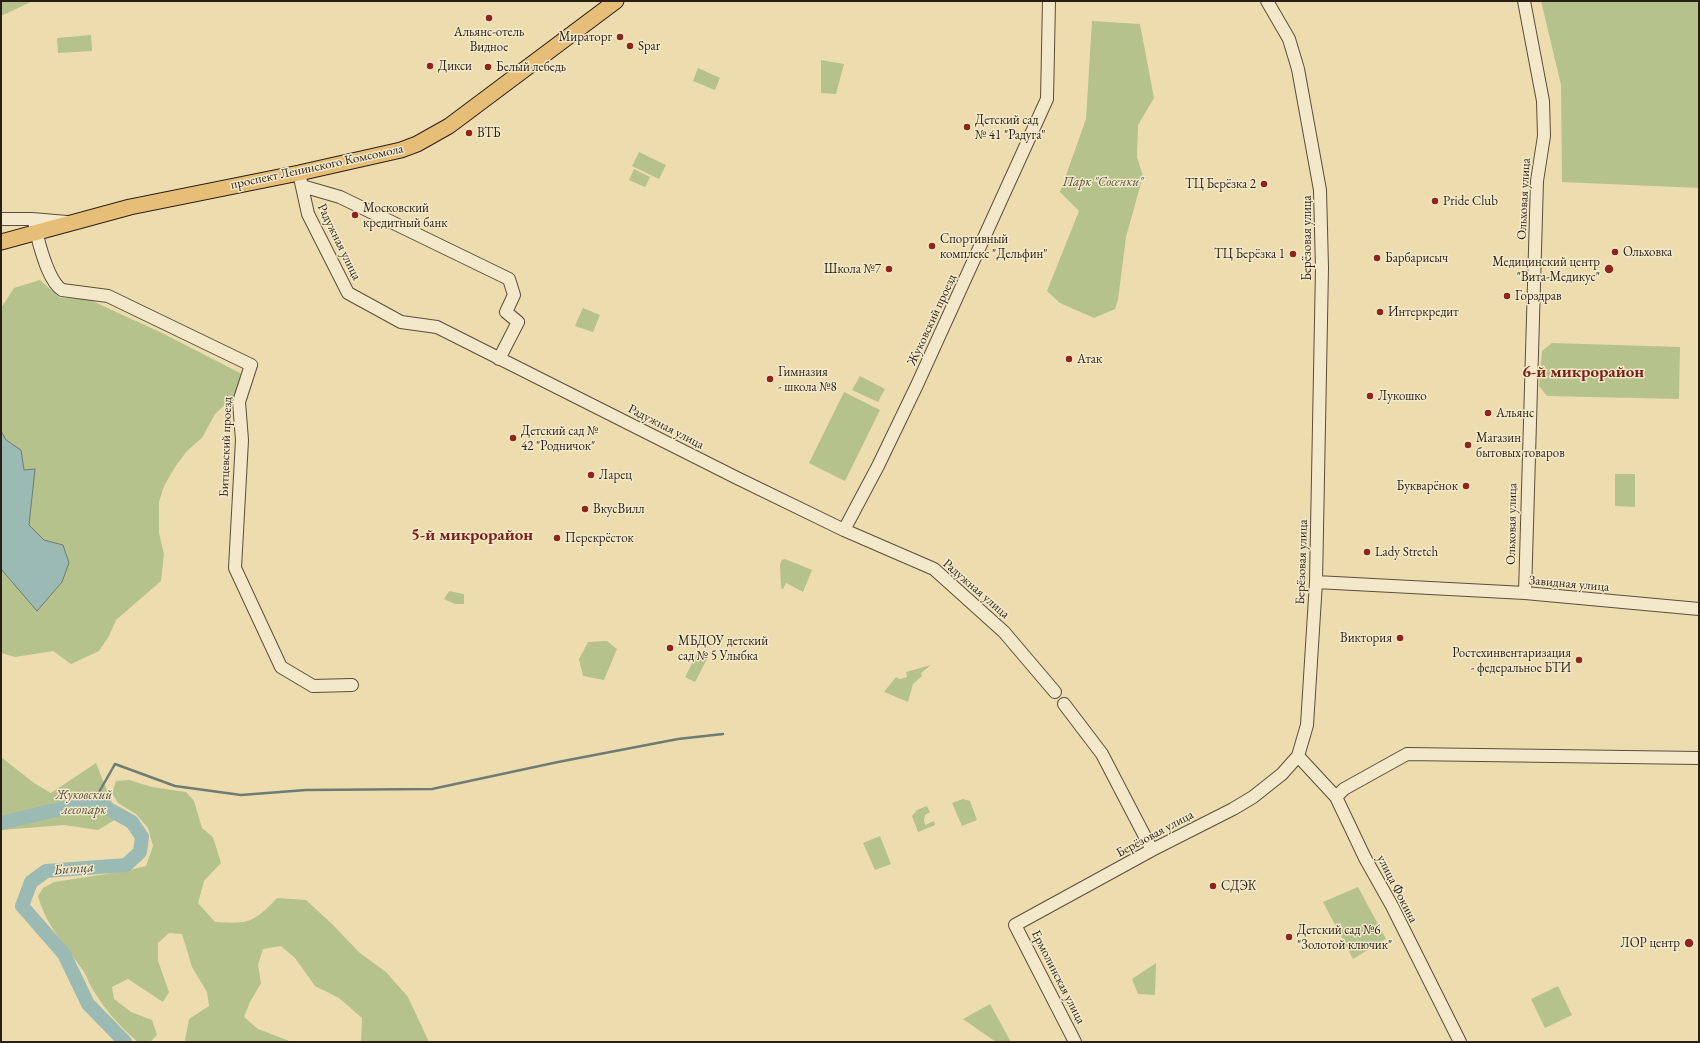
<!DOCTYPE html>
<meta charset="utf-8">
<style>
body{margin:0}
#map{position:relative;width:1700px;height:1043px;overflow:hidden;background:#edddae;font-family:"EB Garamond",serif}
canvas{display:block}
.frame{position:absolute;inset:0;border:2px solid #2a1f15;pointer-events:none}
</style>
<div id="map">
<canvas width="1700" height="1043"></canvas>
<div class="frame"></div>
</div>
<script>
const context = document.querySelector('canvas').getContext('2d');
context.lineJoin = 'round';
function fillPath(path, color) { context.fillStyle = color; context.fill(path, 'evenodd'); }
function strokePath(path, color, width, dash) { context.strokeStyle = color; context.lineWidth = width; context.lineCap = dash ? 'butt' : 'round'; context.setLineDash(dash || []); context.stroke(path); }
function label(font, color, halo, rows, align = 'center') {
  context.font = font + ' "EB Garamond",serif'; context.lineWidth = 3; context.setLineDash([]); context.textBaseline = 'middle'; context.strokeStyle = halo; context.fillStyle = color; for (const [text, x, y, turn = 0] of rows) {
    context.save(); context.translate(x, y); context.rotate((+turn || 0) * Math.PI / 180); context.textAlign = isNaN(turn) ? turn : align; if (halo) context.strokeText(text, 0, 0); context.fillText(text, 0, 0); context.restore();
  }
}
fillPath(new Path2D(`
 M1,1H33L1,16Z
 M1541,1H1699V188L1562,182L1561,85Z
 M1092,21L1140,24L1154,98L1138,125L1137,157L1143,176L1126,237L1118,300L1115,309L1094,318L1060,303L1047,291L1079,211L1060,192L1086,119Z
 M91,35L92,51L58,53L57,38Z
 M821,60L844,64L836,94L821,93Z
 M698,68L720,78L715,90L693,81Z
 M639,152L666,165L659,179L632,166Z
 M634,169L650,177L645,187L629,180Z
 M40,280L60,298L88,299L162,333L244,375L235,395L215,414L202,438L187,451L175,467L164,486L159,502V533L164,554L161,581L116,620L109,636L99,651L71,664L53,651L15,657L1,653V308L14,288Z
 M583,308L600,315L593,332L575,326Z
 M1552,343L1680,347L1679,399L1547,396L1539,386L1542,351Z
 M860,376L885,389L878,402L852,390Z
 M844,392L880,410L845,481L809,463Z
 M1615,474H1635V507L1615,506Z
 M785,559L812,570L803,592L786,583L783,589L781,588L780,564L782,560Z
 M449,591L464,594V604H455L444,599Z
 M607,641L617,649L604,680L583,676L579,659L588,642Z
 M697,654L707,659L695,682L685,677Z
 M931,665L921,673L922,676L913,684L908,702L884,692L896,677L900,679L907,677L906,672Z
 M1,757L34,783L51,793L96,763L118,818L98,830L64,825L1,830Z
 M129,780L152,787L186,792L194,801L202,828L213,837L221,863L204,881L198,903L215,922C248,924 254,923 277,898L306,900L331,923L360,953L386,972L408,997L429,1042H361L362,1018L339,998L315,986L295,958L281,946L263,949L258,965L261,983L250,1002L244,1017L258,1029L292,1042H186L185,1040L189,1019L209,1006L207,992L192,967L182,934L169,933L158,943V961L169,992L163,1002L128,979L112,987L114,999L131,1012L152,1020L157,1035L150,1042H138C120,1027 104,1009 92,988C88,982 87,975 82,969C65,944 46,926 38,896L43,888L54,882L126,871L146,866L153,846L148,828L136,814L118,803L112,793L116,781Z
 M963,799L970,801L977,820L962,826L952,803Z
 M927,806L930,812L925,815L924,820L925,825L934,821L935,825L918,832L912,816L917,810Z
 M880,836L891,864L875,870L863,843Z
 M1358,887L1386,939L1353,959L1323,902Z
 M1156,963L1155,995L1138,994L1132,979Z
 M1558,986L1572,1015L1545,1028L1531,999Z
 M990,1004L1011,1042H996L963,1019Z`), '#b5c28c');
const water = new Path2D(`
 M1,431L6,440L21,450L24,470L35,469L29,525L44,540L63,545L69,563L62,582L37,611L1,569Z`);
fillPath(water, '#9bbab3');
strokePath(water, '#6e7c74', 1);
strokePath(new Path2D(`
 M94,801L115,764L175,786L241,795L306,790L432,789L558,762L678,739L723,734`), '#6e7c74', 2.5);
strokePath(new Path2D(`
 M1,823L94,801L132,822L142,837L140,852L126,865L46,871L31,882L22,906L64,954L88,1004L125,1042`), '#9bbab3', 14);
const minor = new Path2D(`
 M1524,1L1543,101L1544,136L1537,181L1525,593
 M299,173L308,214L348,293L401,322L437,327L737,478L844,530L934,569L1004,632L1055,692
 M302,186L340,197L509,279L514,295L506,312L518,322L499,359
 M1,219H32L67,222
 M32,219C37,226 37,235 39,243C43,257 50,282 62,290L108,296L251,365L239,402L242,440L235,568L281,667L313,686L352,685
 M844,530L878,466L917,385L1047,99L1049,1
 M1316,582L1525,593L1699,609
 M1064,704L1102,754L1152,850
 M1298,756L1336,797L1365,858L1392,906L1460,1042
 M1336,797L1344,789L1407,754L1699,758
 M1075,1042L1015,925L1152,850L1233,809L1253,797L1282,774L1298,756L1307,725L1316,582L1322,268L1320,190L1298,69L1289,39L1267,1`);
const major = new Path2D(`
 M1,242L130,207L299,173L401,150L417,144L449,126L616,1`);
strokePath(minor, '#5b4e3b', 14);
strokePath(major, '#2a1f15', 17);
strokePath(minor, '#f3e9ca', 12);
strokePath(major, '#e6be77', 15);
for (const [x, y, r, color] of [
 [489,18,4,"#8f2418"],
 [620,37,4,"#8f2418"],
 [630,46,4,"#8f2418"],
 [430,66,4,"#8f2418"],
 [488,67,4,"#8f2418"],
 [967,127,4,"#8f2418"],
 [469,133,4,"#8f2418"],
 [1264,184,4,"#8f2418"],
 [1435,201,4,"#8f2418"],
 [355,215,4,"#8f2418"],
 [932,246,4,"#8f2418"],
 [1615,252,4,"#8f2418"],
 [1293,254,4,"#8f2418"],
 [1377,258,4,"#8f2418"],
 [889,269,4,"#8f2418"],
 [1609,269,5,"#8f2418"],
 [1507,296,4,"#8f2418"],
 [1380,312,4,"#8f2418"],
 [1069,359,4,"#8f2418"],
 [770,379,4,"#8f2418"],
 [1370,396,4,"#8f2418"],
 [1488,413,4,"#8f2418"],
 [513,438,4,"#8f2418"],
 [1468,445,4,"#8f2418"],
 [591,475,4,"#8f2418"],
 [1466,486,4,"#8f2418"],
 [585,509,4,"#8f2418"],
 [557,538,4,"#8f2418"],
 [1367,552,4,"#8f2418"],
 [1400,638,4,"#8f2418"],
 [670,648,4,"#8f2418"],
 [1579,660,4,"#8f2418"],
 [1213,886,4,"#8f2418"],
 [1289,937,4,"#8f2418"],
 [1689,943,5,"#8f2418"]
]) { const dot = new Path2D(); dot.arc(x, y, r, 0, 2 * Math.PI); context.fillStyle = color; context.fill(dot); strokePath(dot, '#f3e9ca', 1.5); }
label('13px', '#2a1f15', '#f3e9ca', [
 ["Альянс-отель",489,32,"center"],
 ["Видное",489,47,"center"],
 ["Мираторг",612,37,"right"],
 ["Spar",638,46],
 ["Дикси",438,66],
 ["Белый лебедь",496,67],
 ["Детский сад",975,120],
 ["№ 41 \"Радуга\"",975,135],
 ["ВТБ",477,133],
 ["ТЦ Берёзка 2",1256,184,"right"],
 ["Pride Club",1443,201],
 ["Московский",363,208],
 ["кредитный банк",363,223],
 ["Спортивный",940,239],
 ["комплекс \"Дельфин\"",940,254],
 ["Ольховка",1623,252],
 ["ТЦ Берёзка 1",1285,254,"right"],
 ["Барбарисыч",1385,258],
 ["Медицинский центр",1600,262,"right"],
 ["\"Вита-Медикус\"",1600,277,"right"],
 ["Школа №7",881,269,"right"],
 ["Горздрав",1515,296],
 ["Интеркредит",1388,312],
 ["Атак",1077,359],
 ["Гимназия",778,372],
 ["- школа №8",778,387],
 ["Лукошко",1378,396],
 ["Альянс",1496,413],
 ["Детский сад №",521,431],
 ["42 \"Родничок\"",521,446],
 ["Магазин",1476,438],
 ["бытовых товаров",1476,453],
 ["Ларец",599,475],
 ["Букварёнок",1458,486,"right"],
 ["ВкусВилл",593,509],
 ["Перекрёсток",565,538],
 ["Lady Stretch",1375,552],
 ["Виктория",1392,638,"right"],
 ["МБДОУ детский",678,641],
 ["сад № 5 Улыбка",678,656],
 ["Ростехинвентаризация",1571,653,"right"],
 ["- федеральное БТИ",1571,668,"right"],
 ["СДЭК",1221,886],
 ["Детский сад №6",1297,930],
 ["\"Золотой ключик\"",1297,945],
 ["ЛОР центр",1680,943,"right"]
], 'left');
label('13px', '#2a1f15', '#f3e9ca', [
 ["проспект Ленинского Комсомола",317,167,-12],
 ["Ольховая улица",1524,199,-87],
 ["Берёзовая улица",1307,238,-90],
 ["Радужная улица",339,242,64],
 ["Жуковский проезд",932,320,-65],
 ["Радужная улица",666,427,27],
 ["Битцевский проезд",226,447,-88],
 ["Ольховая улица",1512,524,-89],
 ["Берёзовая улица",1302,562,-88],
 ["Завидная улица",1569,584,5],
 ["Радужная улица",976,589,41],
 ["Берёзовая улица",1155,834,-28],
 ["улица Фокина",1397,889,63],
 ["Ермолинская улица",1058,977,63]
]);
label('italic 13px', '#545039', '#f3e9ca', [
 ["Парк \"Сосенки\"",1103,182],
 ["Жуковский",84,795],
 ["лесопарк",84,810]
]);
label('italic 14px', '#4c4e44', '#f3e9ca', [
 ["Битца",74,869,-5]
]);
label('bold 17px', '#7a1f14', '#f3e9ca', [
 ["6-й микрорайон",1583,372],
 ["5-й микрорайон",472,535]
]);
</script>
